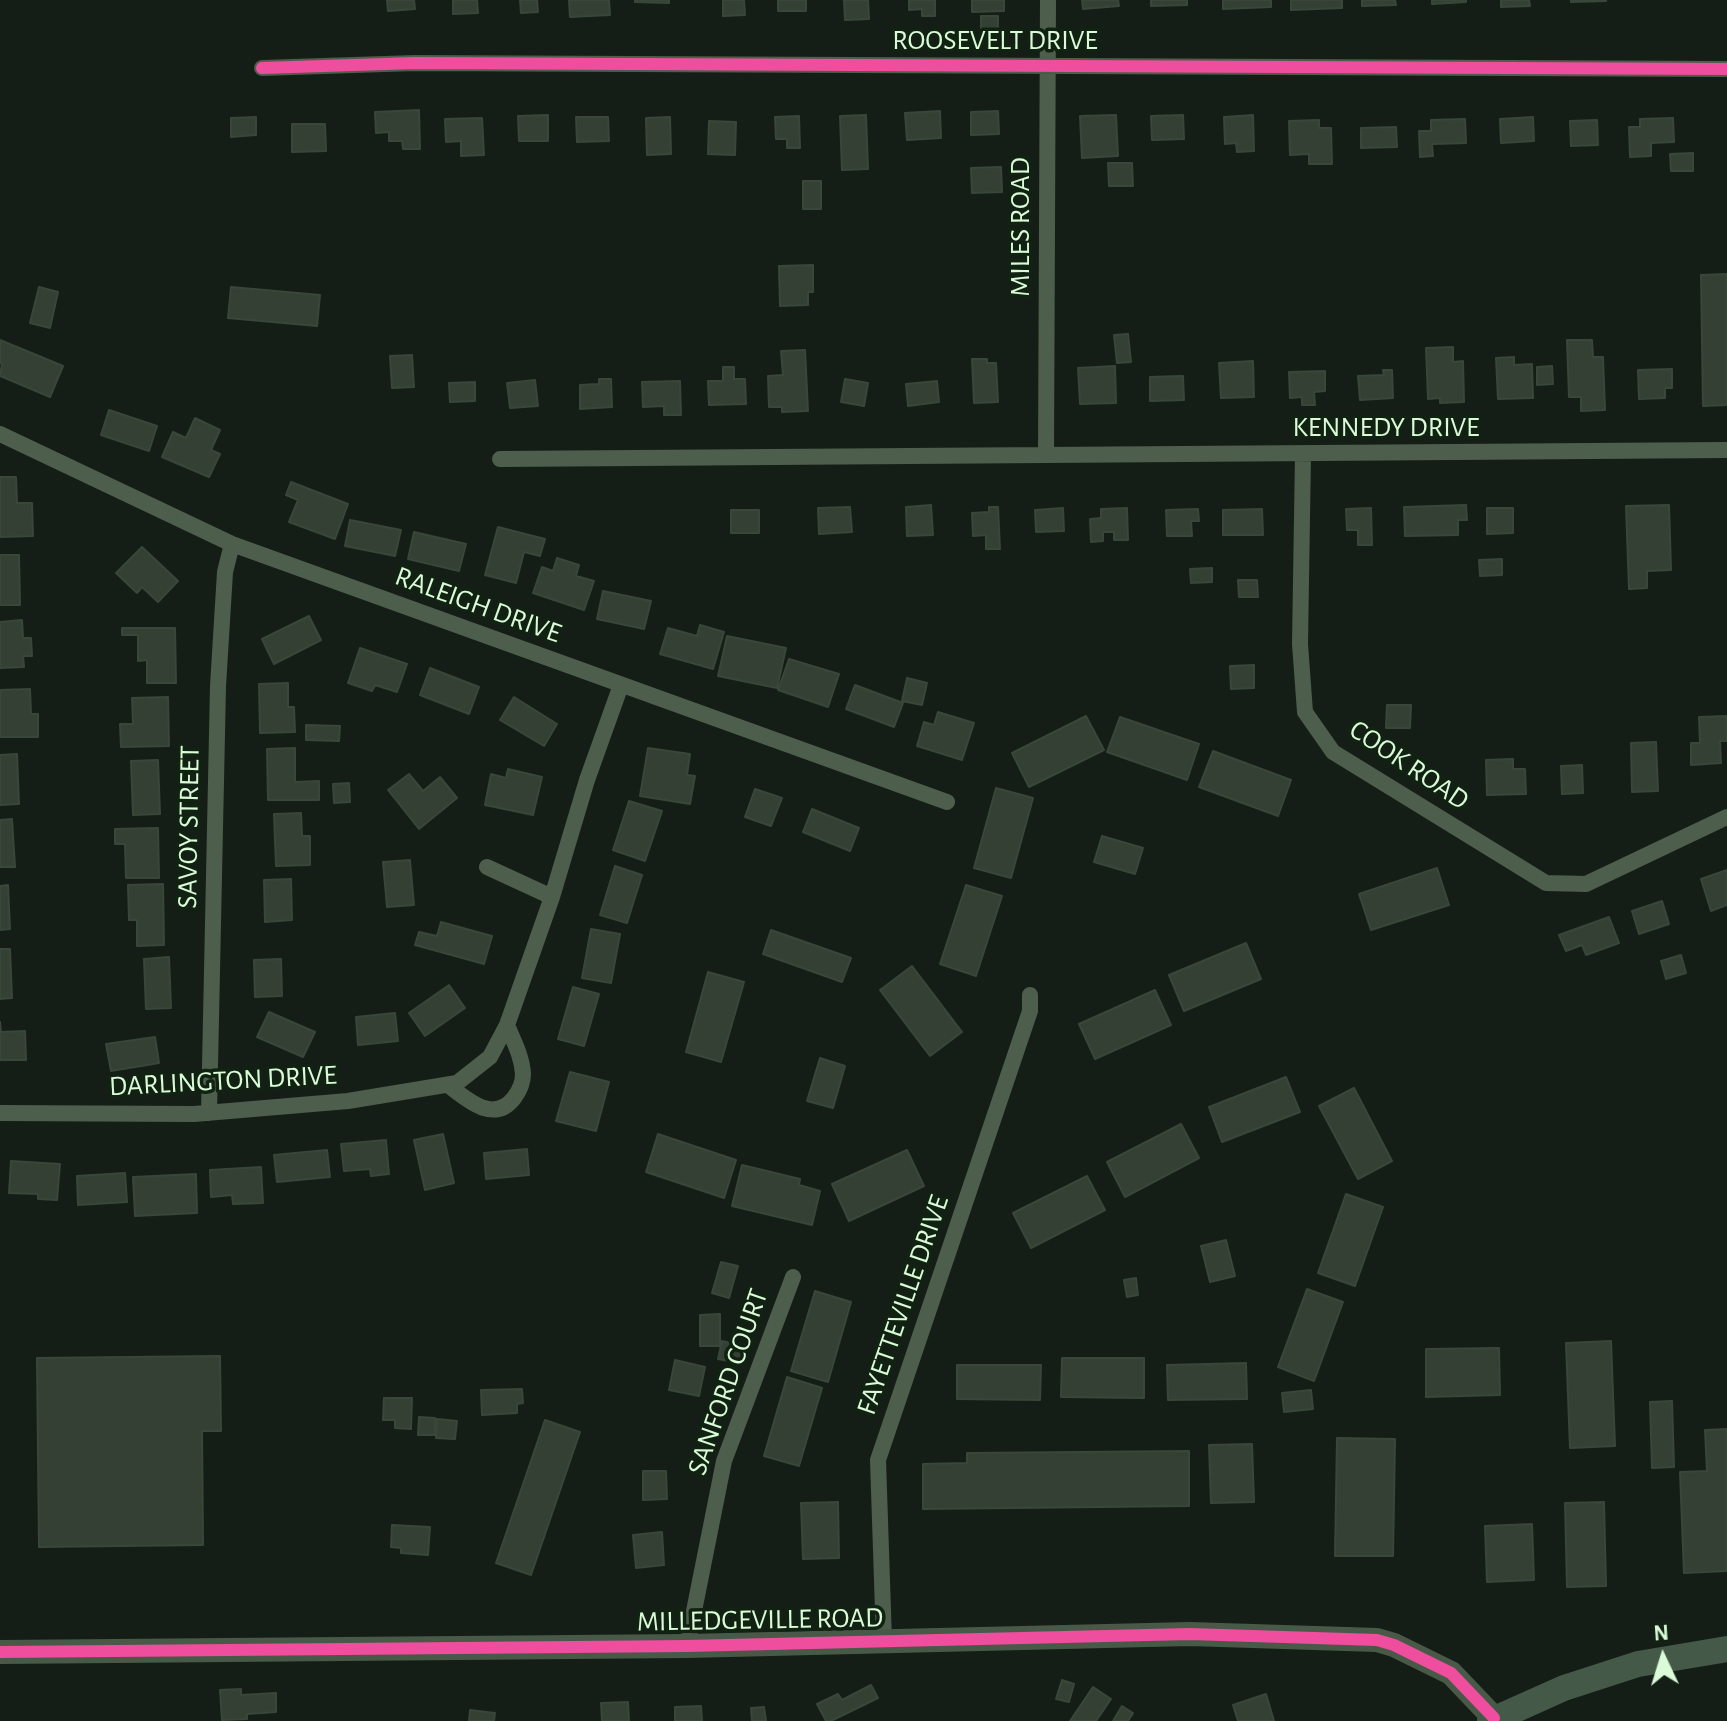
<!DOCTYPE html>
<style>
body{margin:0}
#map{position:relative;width:1727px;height:1721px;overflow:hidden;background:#151e16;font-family:"Alegreya Sans",sans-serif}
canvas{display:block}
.north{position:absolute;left:1623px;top:1617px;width:80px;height:80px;-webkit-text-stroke:6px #112212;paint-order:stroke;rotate:356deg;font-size:22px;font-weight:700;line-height:32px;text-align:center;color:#dafad8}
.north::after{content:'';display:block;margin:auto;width:28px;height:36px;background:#dafad8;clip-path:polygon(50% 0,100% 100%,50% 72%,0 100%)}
</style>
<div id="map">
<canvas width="1727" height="1721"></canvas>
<div class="north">N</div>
</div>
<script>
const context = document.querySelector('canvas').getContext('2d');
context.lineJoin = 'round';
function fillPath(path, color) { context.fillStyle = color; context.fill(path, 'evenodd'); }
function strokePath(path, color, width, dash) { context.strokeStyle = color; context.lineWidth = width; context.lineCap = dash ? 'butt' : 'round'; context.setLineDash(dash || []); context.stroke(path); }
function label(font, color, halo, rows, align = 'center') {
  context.font = font + ' "Alegreya Sans",sans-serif'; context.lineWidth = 7; context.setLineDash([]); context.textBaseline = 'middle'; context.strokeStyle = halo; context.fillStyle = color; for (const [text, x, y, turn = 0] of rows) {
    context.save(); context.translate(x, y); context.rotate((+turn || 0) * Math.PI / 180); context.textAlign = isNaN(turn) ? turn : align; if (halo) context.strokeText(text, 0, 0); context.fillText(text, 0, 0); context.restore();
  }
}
const building = new Path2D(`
 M387,0H414L415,9L388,11Z
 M453,0H477L478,13L453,14Z
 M520,0H537L538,12L521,13Z
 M569,0H609L610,15L570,17Z
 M635,0H669V3L635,2Z
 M723,0H744L745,15L723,16Z
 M778,0H806V11H778Z
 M844,0H868L869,19L845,20Z
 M909,0H935V16H922V9L909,10Z
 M972,0H1004V11L972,12Z
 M1082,0H1118L1119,6L1083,9Z
 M1151,0H1187V5L1151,6Z
 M1223,0H1271V7L1223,9Z
 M1291,0H1342V8L1291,10Z
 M1362,0H1395L1396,5L1362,6Z
 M1432,0H1466V2L1432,4Z
 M1501,0H1529L1530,6L1501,7Z
 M1571,0H1606V1L1571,2Z
 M981,16H998V32H981Z
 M419,110L420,149H403L402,141H389V132L376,133L375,112Z
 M940,111L941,138L907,140L905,113Z
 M998,111L999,134L971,135V112Z
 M548,115V141H519L518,116Z
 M866,115L868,169L842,170L840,116Z
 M1116,115L1118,156L1082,158L1080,116Z
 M1183,115L1184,139L1152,140L1151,116Z
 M1253,115L1254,151L1237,152L1236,143L1225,144L1224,117Z
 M799,116L800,148H787V139H776L775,117Z
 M256,117V135L231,137V118Z
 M576,117H608L609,141L577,142Z
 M670,117L671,154L647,155L646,118Z
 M1533,117L1534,141L1501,143L1500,119Z
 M482,118L484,155L461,156V141L446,142L445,119Z
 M1673,118L1674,142L1651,143V156L1630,157L1629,127H1640V119Z
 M1465,119L1466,143L1432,144L1433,156L1420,157L1419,131H1431V120Z
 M1319,120V128H1331L1332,164H1309V154L1290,155L1289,121Z
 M1597,120L1598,145L1571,146L1570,121Z
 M709,121L736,122L735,155L708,154Z
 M292,124H325L326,151L292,152Z
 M1396,127L1397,147L1361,148V128Z
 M1693,153V171H1671L1670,154Z
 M1108,163H1132L1133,186H1109Z
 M1001,167L1002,192L972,193L971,168Z
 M803,181H821V209H803Z
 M813,265V292H808V305L780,306L779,266Z
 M1727,274V405L1703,406L1701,275Z
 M39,287L58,292L50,328L30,323Z
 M231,287L320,295L317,326L228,318Z
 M1128,334L1131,362L1117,363L1114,335Z
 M0,340L63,366L50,397L0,376L2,364L0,363Z
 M1567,340H1592L1593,357H1603L1605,410L1581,411V397H1569Z
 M1453,347V362L1463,361L1464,402L1440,403V398L1428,399L1426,348Z
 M805,350L808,411L782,412V407H769L768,376L783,375L781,351Z
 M412,355L414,387L392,388L390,356Z
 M1514,357V365L1532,364L1533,398L1498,399L1496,358Z
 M972,359H987V363H996L998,402L974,403Z
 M1253,361L1254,397L1221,398L1219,363Z
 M1115,366L1116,403L1080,404L1078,368Z
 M1552,366L1553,384L1537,385V367Z
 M723,367H734V379H745L746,404L709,405L708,381H723Z
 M1672,369V388H1665V398L1639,399L1638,370Z
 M1383,370H1392L1393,398L1360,400L1358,376L1384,375Z
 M1325,371V391L1314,392L1315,405H1302V397L1290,398L1289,372Z
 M1183,376L1184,400L1150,401V377Z
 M599,379H611L612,407L580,409V385L599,384Z
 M845,379L868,383L864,406L841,402Z
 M535,380L538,406L510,408L507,383Z
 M680,381L681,415H664V406L643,407L642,382Z
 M937,381L939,402L908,406L906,384Z
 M475,382V401L450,402L449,383Z
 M109,410L157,426L149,451L101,435Z
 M195,418L220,430L211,450L220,454L209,477L162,457L173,432L186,438Z
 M0,477H16L17,503H32L33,536L0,537Z
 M291,482L348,504L335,539L289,522L298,500L286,495Z
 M931,505L933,535L907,536L906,507Z
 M1466,505L1467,520H1458V535L1405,536L1404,507Z
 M1669,505L1671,570L1647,571V588L1629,589L1626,506Z
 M850,507L852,532L819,534L818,508Z
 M989,507H998L1000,549H986V535L973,536L972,513L989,512Z
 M1063,508L1064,531L1036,532L1035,510Z
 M1127,508L1128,540H1114V532H1103V541L1091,542L1090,519L1101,518V509Z
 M1371,508L1372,545H1358V530H1347L1346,509Z
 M1487,508H1513V533L1487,534Z
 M1198,509L1199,521H1191L1192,536H1167L1166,510Z
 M1262,509L1263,535H1223V510Z
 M731,510H759V533H731Z
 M350,520L401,530L395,556L345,546Z
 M498,527L545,539L540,556L524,552L516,583L485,575Z
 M414,532L466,544L459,571L408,559Z
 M142,547L178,581L158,602L142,587L137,593L116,573Z
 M0,555H19L20,605H0Z
 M557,558L579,565L576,576L594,581L584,610L533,593L542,567L553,571Z
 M1502,559V575L1480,576L1479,560Z
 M1212,568V582L1191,583L1190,569Z
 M1238,580H1257L1258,597H1239Z
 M603,591L651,601L644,629L597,619Z
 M309,616L321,640L274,664L262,639Z
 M22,620L23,638H31L32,656H23L24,667L0,668V622Z
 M700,625L724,632L713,669L660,654L668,628L697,636Z
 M122,628H175L176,683H147V660L138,661V635H122Z
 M727,636L786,648L777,688L718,676Z
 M360,648L407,664L397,692L375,685L372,691L348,683Z
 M789,659L839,674L828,707L778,690Z
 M1254,665V688L1231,689L1230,666Z
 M430,668L479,687L469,714L420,695Z
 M907,678L927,683L922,705L902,701Z
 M288,683V707H294L295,732L260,733L259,684Z
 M855,685L903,703L894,727L846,709Z
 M30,689L31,714H38V737H0V690Z
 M168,697L169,746L121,747L120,724H133L132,698Z
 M514,697L557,724L544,746L500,720Z
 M1387,705H1411L1410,728H1386Z
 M938,712L974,723L962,760L917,746L924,722L934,725Z
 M1086,716L1104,750L1029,787L1012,753Z
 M1727,716V741H1720L1721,763L1691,765V743H1700L1699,717Z
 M1120,717L1199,744L1187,780L1107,752Z
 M306,725L340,726L339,741L306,740Z
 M1656,742L1658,791L1632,792L1631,743Z
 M295,748V782L319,781V800H268L267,749Z
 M648,748L690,754L687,775L695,776L690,804L640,796Z
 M1213,751L1291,780L1278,816L1199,787Z
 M17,754L19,804L0,805V755Z
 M1513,759V769H1525L1526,794L1487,795L1486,760Z
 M158,760L160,814L133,815L131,761Z
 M1582,765L1583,793L1562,794L1561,766Z
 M508,769L542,777L533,815L485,805L491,774L506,778Z
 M409,774L423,791L440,777L457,798L419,829L388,790Z
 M349,783L350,802L334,803L333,784Z
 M996,788L1033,798L1011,878L974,868Z
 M755,789L782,798L771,826L745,817Z
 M629,801L662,811L645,861L613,850Z
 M812,809L859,828L850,851L803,832Z
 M301,813L302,836H310V865L276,866L274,814Z
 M12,819L15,867H0V820Z
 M158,828L159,878H126L125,844H115V829Z
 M1102,836L1143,848L1135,874L1094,862Z
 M410,860L414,905L387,907L383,862Z
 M615,866L642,875L627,923L600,915Z
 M1437,868L1449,905L1371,930L1359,894Z
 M1727,870V905L1711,911L1701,879Z
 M291,879L292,920L265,922L264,880Z
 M163,884L164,945L137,946V920H129L128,885Z
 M8,885L10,929L0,930V886Z
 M966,885L1002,896L976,976L940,964Z
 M1662,901L1669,924L1639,934L1632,911Z
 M1609,917L1619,943L1586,955L1582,945L1566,951L1559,935Z
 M441,922L492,936L484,964L415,945L419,932L437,936Z
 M591,929L620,934L611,983L582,978Z
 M771,930L851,958L842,982L763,954Z
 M1246,943L1261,979L1184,1011L1169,975Z
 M0,949H10L12,998L0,999Z
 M1681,955L1686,973L1666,979L1661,961Z
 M169,957L171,1008L146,1009L144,959Z
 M281,959L282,996L255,997L254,960Z
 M912,966L962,1032L930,1056L880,990Z
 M708,972L744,982L721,1062L686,1052Z
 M449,985L465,1008L425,1036L409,1013Z
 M573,987L599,994L584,1046L558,1039Z
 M1155,990L1171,1025L1095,1059L1079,1024Z
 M269,1012L315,1032L303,1057L257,1037Z
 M395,1013L398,1041L358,1045L356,1017Z
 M0,1022L1,1032L25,1031L26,1060H0Z
 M155,1037L159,1063L111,1071L106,1044Z
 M820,1058L845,1066L833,1108L807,1101Z
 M570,1072L609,1082L596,1131L556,1121Z
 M1286,1077L1300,1112L1222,1142L1209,1107Z
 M1354,1088L1392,1161L1358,1179L1319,1106Z
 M1181,1124L1199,1158L1125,1197L1107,1162Z
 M443,1134L454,1183L425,1190L414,1140Z
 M658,1134L736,1160L724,1198L646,1172Z
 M386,1140L389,1174L371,1176L370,1169L344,1171L341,1144Z
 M527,1149L529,1175L486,1179L484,1153Z
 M327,1150L330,1177L277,1182L274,1155Z
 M907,1150L924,1186L849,1221L832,1184Z
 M11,1161L60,1164L57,1200L38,1199V1194L9,1193Z
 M742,1165L800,1179L799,1185L820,1191L812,1225L732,1206Z
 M261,1167L263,1203L233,1204L232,1195L211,1197L210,1170Z
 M125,1173L127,1202L78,1205L77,1176Z
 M196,1174L197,1213L135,1216L133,1177Z
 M1087,1176L1105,1210L1031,1248L1013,1213Z
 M1346,1194L1383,1207L1355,1286L1318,1273Z
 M1226,1240L1235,1276L1210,1282L1201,1246Z
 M721,1262L738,1266L729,1298L712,1293Z
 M1136,1278L1138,1295L1127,1297L1124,1280Z
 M1307,1289L1343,1302L1314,1381L1278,1367Z
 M815,1291L851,1302L828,1382L791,1371Z
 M720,1314V1346H700V1315Z
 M722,1341L744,1346L740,1363L718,1359Z
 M1611,1341L1615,1446L1570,1448L1566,1343Z
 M1499,1348L1500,1395L1426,1397V1349Z
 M220,1356L221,1431H202L203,1545L39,1547L37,1358Z
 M1062,1358H1144V1398L1061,1397Z
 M675,1360L705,1367L699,1396L669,1390Z
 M1246,1363L1247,1399L1168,1400L1167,1365Z
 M957,1365H1041L1040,1400L957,1399Z
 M787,1377L822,1388L799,1466L764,1456Z
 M522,1389L523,1403L517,1404V1413L482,1415L481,1390Z
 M1311,1390L1313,1409L1284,1412L1282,1393Z
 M384,1398H412L411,1429L395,1428V1420H383Z
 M1672,1401L1674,1467L1652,1468L1650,1402Z
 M419,1417L435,1418V1435H418Z
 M437,1419L457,1421L455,1439L436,1438Z
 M545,1420L580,1432L531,1575L496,1563Z
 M1727,1429V1571L1684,1573L1680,1472L1707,1471L1705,1430Z
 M1337,1438L1395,1439L1393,1556H1335Z
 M1252,1444L1254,1502L1211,1503L1209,1445Z
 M1189,1451V1506L923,1509V1464L967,1463V1453Z
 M643,1471H666L667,1499L643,1500Z
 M838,1502L839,1558L803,1559L801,1503Z
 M1604,1502L1606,1586L1567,1587L1565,1503Z
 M1532,1524L1534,1580L1487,1582L1485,1526Z
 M392,1525L430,1527L428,1555L401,1553V1548L391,1547Z
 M662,1532L664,1565L636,1568L633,1535Z
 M1062,1680L1074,1684L1069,1702L1056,1699Z
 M871,1685L878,1698L831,1721H826L817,1704L838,1694L842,1700Z
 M1093,1687L1111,1699L1096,1721H1070Z
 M241,1689V1695L276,1693V1712L247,1714V1719L222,1720L220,1690Z
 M1266,1694L1274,1721H1238L1233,1705Z
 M628,1702L629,1721H602L601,1703Z
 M701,1706L702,1721H675V1707Z
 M1122,1706L1133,1713L1128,1721H1113Z
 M764,1707L766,1721H752L751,1708Z
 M470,1710L495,1713L494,1721H469Z`);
fillPath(building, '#344034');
strokePath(building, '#384739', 2);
strokePath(new Path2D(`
 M262,68L415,63L1727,69
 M0,434L232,544L947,802
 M1046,454L1048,0
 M1303,455L1300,644L1305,712L1333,752L1546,883L1586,884L1727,817
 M500,459L1727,450
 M487,867L552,897
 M448,1085C467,1100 494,1124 514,1098C520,1090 523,1082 523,1074C522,1056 513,1040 507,1025
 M0,1113L194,1114L348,1101L457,1083L490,1057L507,1025L552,897L587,780L621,685
 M209,1113L218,686L225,572L232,544
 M884,1641L878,1460L1030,1011V995
 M687,1646L724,1461L793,1277`), '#4e5e4c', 16);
strokePath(new Path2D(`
 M0,1652L687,1646L1190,1634L1377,1640L1394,1645L1451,1673L1494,1718`), '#485a47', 24);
strokePath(new Path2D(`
 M1490,1721L1564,1688L1638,1664L1727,1649`), '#455949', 26);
strokePath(new Path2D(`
 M262,68L415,63L1727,69
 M0,1652L687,1646L1190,1634L1377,1640L1394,1645L1451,1673L1494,1718`), '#ef4d9e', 12);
label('28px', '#dafad8', '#112212', [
 ["ROOSEVELT DRIVE",995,41],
 ["MILES ROAD",1021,227,-90],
 ["KENNEDY DRIVE",1386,428],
 ["RALEIGH DRIVE",478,605,20],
 ["COOK ROAD",1409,765,34],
 ["SAVOY STREET",189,827,-89],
 ["DARLINGTON DRIVE",223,1081,-3],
 ["FAYETTEVILLE DRIVE",903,1305,-71],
 ["SANFORD COURT",728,1382,-71],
 ["MILLEDGEVILLE ROAD",760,1620,-1]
]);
</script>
